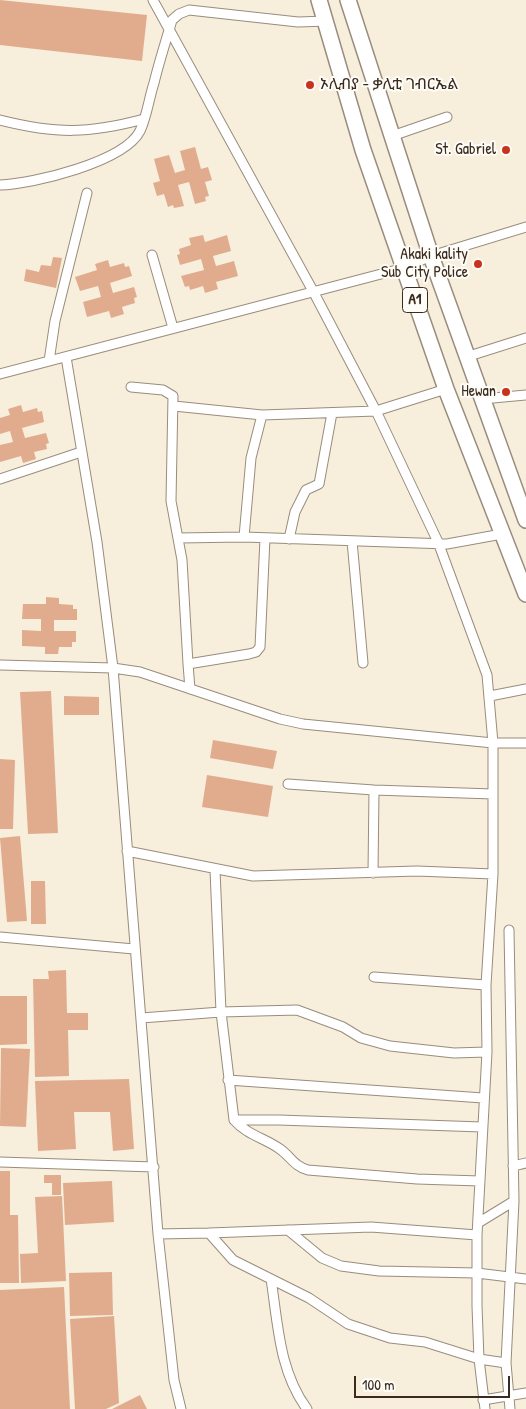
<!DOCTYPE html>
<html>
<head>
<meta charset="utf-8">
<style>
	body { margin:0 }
	#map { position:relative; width:526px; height:1409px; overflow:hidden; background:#f7eedc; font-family:"Patrick Hand",sans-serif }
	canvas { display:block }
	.scale { position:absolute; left:354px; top:1376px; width:156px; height:22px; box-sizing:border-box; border:2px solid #3b2a1e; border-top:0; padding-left:6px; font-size:15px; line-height:18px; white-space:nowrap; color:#3b2a1e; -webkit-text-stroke:4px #fdfcf7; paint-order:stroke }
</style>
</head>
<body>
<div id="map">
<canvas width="526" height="1409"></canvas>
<div class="scale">100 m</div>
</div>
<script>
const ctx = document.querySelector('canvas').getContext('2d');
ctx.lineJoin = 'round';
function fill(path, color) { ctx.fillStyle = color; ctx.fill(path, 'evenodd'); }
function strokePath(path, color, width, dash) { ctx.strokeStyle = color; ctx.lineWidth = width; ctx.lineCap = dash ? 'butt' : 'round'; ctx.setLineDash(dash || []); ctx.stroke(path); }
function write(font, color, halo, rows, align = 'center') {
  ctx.font = font + ' "Patrick Hand","Noto Sans Ethiopic",sans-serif'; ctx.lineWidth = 4; ctx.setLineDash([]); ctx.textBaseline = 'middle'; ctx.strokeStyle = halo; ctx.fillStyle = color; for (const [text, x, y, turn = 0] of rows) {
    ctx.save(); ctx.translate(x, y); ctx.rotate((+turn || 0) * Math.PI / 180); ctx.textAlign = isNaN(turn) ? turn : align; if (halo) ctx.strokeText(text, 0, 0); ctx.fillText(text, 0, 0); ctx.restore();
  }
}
fill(new Path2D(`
	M0 0 147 15 142 61 0 45Z
	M195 147 201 169 208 167 212 180 205 182 209 196 205 197 206 201 195 204 189 182 178 185 184 206 174 208 173 205 168 207 164 194 157 196 153 183 160 181 154 159 169 155 175 173 185 170 180 151Z
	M203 235 205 242 227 235 231 251 213 256 216 266 234 261 238 276 216 282 218 289 205 293 203 286 190 290 189 286 185 287 181 276 204 270 201 259 180 265 177 255 180 254 179 249 191 245 189 238Z
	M53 257 62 258 56 288 24 281 26 269 39 272 41 265 51 266Z
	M108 260 110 267 124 263 125 267 129 266 132 276 110 283 113 293 134 287 137 297 134 298 135 303 122 307 124 314 111 318 109 311 87 317 83 302 101 297 98 286 80 291 75 277 97 270 95 264Z
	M21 405 23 412 37 408 38 412 42 411 44 422 22 428 25 438 46 433 49 443 46 444 47 449 34 452 36 459 23 463 21 456 0 462V445L13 442 10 431 0 434V418L10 415 8 409Z
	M46 597 59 598V604L73 605V609H77V620H54V631H76V642H72V647H59L58 654H45V647L22 646V630L41 631V619H22L23 604H46Z
	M51 691 58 833 28 834 20 692Z
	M64 696 99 697V715H64Z
	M213 740 277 751 273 769 210 758Z
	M0 759 15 760 13 829H0Z
	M207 775 273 786 268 817 202 807Z
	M20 836 27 921 7 922 0 838Z
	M31 881H45L46 924H31Z
	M66 970 67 1013H88V1030H68L69 1076 35 1077 33 979H49L48 971Z
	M0 996H27V1044L0 1045Z
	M1 1048 30 1049 26 1127 0 1126Z
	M129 1079 134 1149 113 1151 110 1112H74L76 1149 38 1151 35 1081Z
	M0 1171H10V1215H18L19 1283H0Z
	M44 1175H61V1195H52V1183H44Z
	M112 1181 114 1222 65 1225 63 1183Z
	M62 1196 66 1281 21 1283 20 1254 38 1253 35 1197Z
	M112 1272 113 1315 70 1316 69 1273Z
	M64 1287 70 1409H0V1290Z
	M114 1316 119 1403 106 1409H75L70 1319Z
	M140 1395 147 1409H112Z`), '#e1ac8e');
const minor = new Path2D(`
	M153 0 313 291 376 411 438 542 487 675 493 743V874L486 985 487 1052 477 1235V1306L479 1359 485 1409
	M0 120C56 134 88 134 144 119
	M392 136 447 117
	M0 185C33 184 124 162 140 131 147 116 149 98 154 83 159 62 166 41 172 20L179 14 189 10 298 22 327 21
	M152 255 173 328
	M66 357 97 542 113 668 158 1234 174 1380 181 1409
	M466 357 526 338
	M49 361 55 321 87 193
	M0 374 404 268 431 256 526 227
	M131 387 163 390 173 396 171 501 182 560 188 664
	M482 399 526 395
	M174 406 262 415 376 411 446 389
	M0 479 81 452
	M244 537 251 458 262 415
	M178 538 244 537 447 544 502 534
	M289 539 295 512 306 490 319 484 332 413
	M352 541 363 663
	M0 665 113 668 140 672 280 719 303 724 493 743H526
	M190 689 188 664 249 654 256 652 260 647 265 538
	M490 696 526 689
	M288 784 374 790 493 794
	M127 851 253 876 417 871 493 874
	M215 870 221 1012 234 1120C247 1135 265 1138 280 1149 291 1157 294 1166 308 1170L417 1179 480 1181
	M373 873 374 790
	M509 930 514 1201 506 1363 510 1409
	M0 937 134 949
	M374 977 486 985
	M141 1018 221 1012 297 1010 343 1027 361 1038 390 1046 454 1053 487 1052
	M228 1080 483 1098
	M234 1120H279L482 1127
	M0 1162 154 1167
	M513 1166 526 1163
	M478 1223 514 1201
	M288 1230 322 1258 341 1266 379 1271 477 1273 526 1279
	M209 1233 371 1227 477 1235
	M158 1234 209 1233 233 1260 309 1298 348 1324 390 1338 425 1342 479 1359 506 1363
	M271 1279C278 1324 279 1371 307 1409
	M483 1400 526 1393`);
const primary = new Path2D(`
	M319 0 363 150 404 268 446 389 526 594
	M348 0 431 256 526 520`);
strokePath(minor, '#998c7d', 11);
strokePath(primary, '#998c7d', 18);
strokePath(minor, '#fff', 9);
strokePath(primary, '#fff', 15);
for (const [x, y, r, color] of [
	[310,85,5,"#c8321e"],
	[506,150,5,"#c8321e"],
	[478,264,5,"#c8321e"],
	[506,392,5,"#c8321e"]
]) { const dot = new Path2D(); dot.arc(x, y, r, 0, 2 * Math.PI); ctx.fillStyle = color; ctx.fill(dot); strokePath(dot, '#fdfcf7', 2); }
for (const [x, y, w] of [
	[415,300,25]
]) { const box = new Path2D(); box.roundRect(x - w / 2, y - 12.5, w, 25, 4); ctx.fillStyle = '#fdfcf7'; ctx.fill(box); strokePath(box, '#3b2a1e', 1); }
write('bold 15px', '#3b2a1e', null, [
	["A1",415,300]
]);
write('16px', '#3b2a1e', '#fdfcf7', [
	["ኦሊብያ - ቃሊቲ ገብርኤል",320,85,"left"],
	["St. Gabriel",496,150],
	["Akaki kality",468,255],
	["Sub City Police",468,273],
	["Hewan",496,392]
], 'right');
</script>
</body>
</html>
